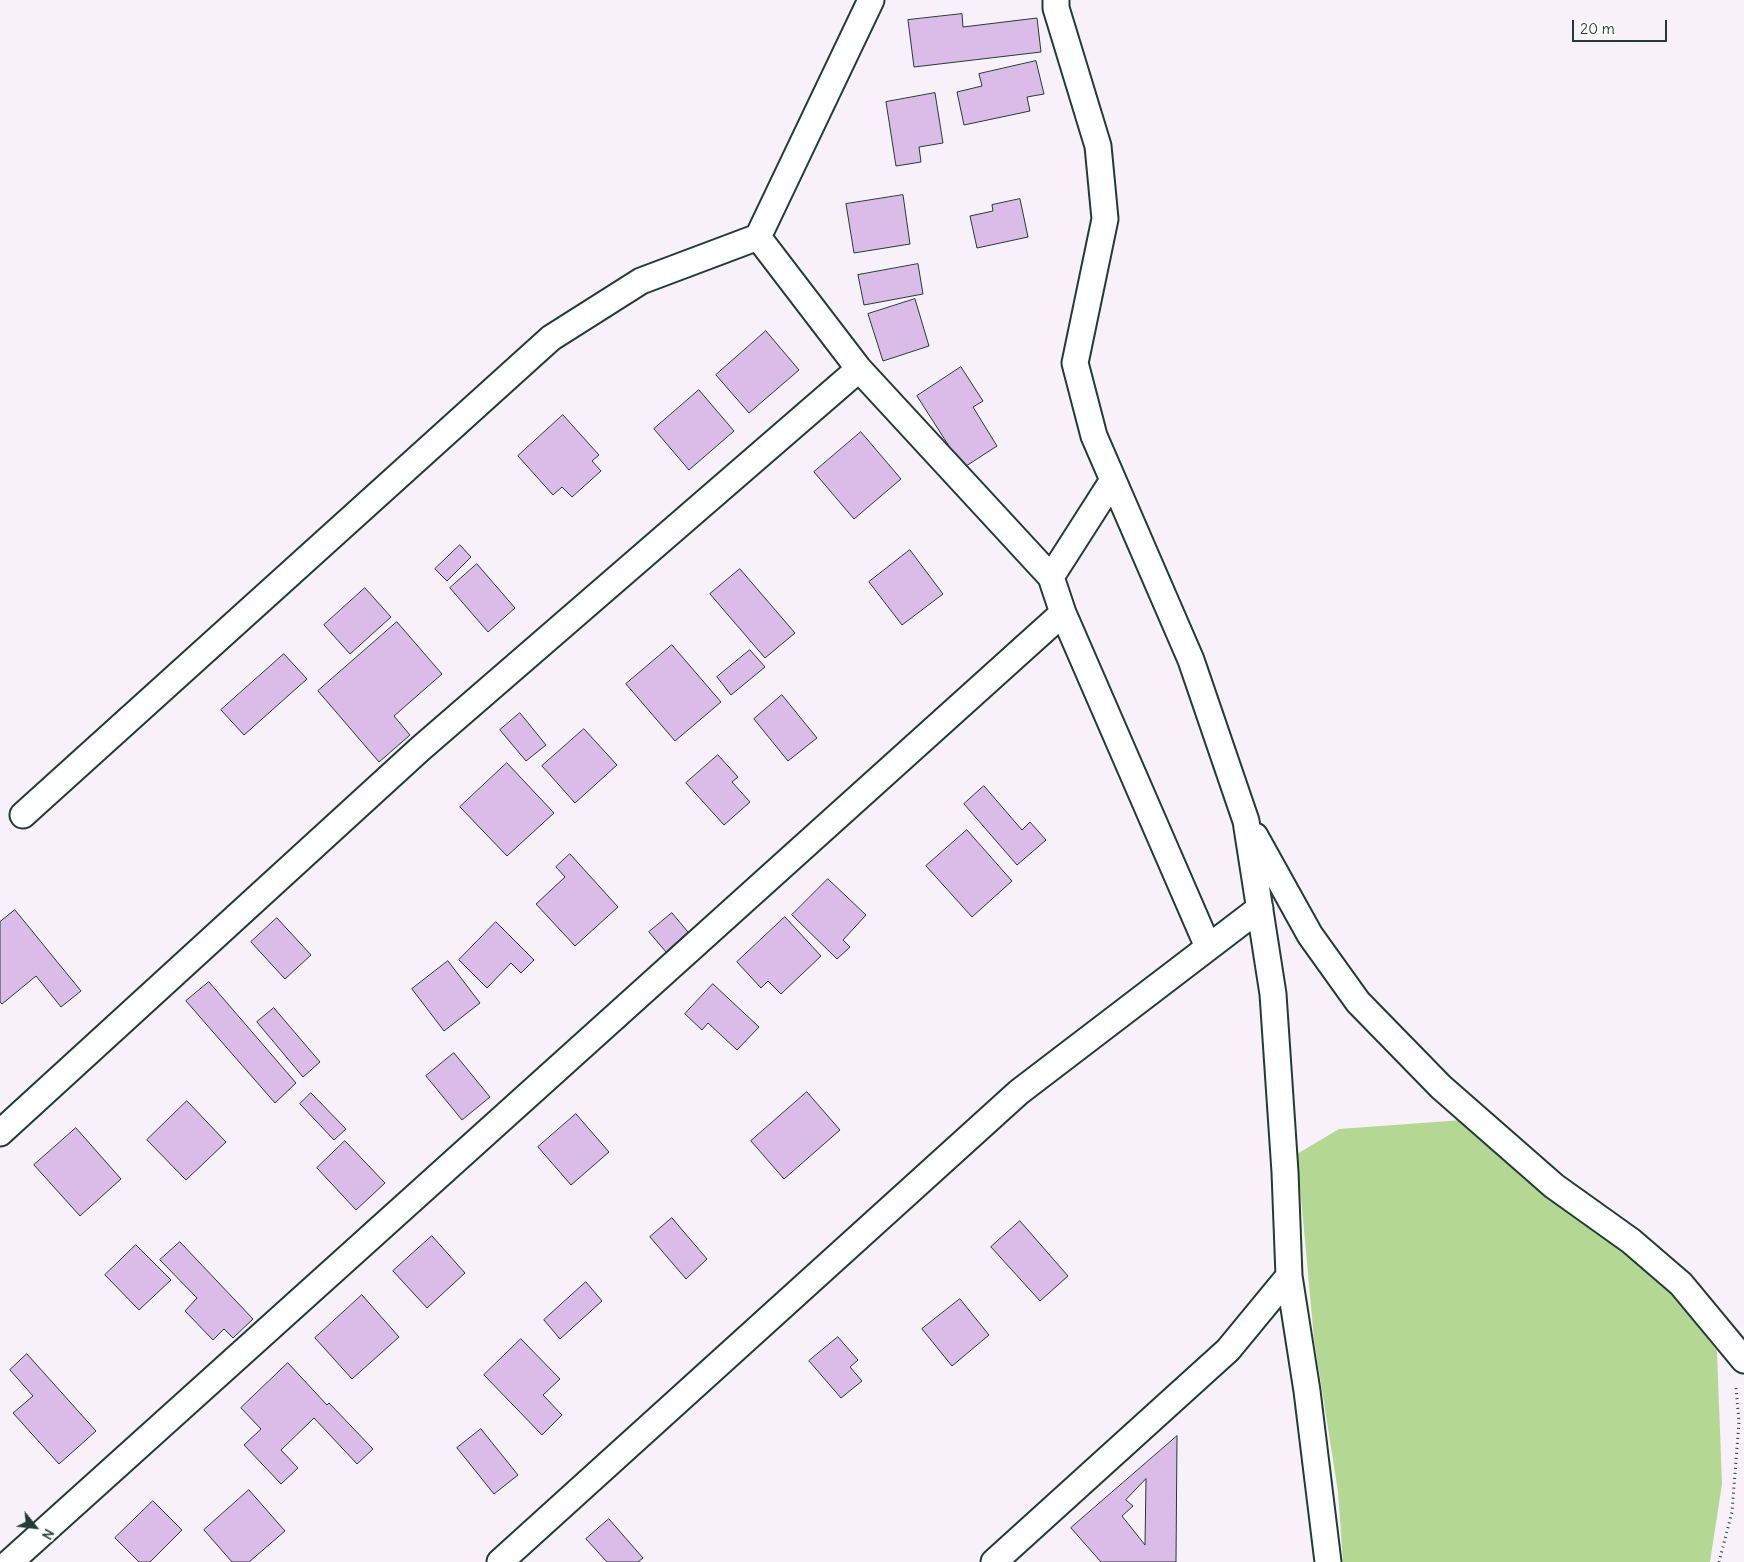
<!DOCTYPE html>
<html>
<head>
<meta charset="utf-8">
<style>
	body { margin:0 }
	#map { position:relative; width:1744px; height:1562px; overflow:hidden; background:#f8f1fa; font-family:Delius,sans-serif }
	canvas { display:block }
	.north { position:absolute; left:10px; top:1502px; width:50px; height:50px; -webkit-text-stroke:4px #fff; paint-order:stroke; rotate:119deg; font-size:14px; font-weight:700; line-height:20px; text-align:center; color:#1f3d34 }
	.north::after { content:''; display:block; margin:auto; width:18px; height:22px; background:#1f3d34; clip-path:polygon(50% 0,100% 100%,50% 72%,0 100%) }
	.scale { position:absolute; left:1572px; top:20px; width:95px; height:22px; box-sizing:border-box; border:2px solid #1f3d34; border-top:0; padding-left:6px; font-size:15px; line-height:18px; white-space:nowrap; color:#1f3d34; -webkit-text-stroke:4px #fff; paint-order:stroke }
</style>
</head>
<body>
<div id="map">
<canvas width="1744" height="1562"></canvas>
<div class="north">N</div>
<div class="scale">20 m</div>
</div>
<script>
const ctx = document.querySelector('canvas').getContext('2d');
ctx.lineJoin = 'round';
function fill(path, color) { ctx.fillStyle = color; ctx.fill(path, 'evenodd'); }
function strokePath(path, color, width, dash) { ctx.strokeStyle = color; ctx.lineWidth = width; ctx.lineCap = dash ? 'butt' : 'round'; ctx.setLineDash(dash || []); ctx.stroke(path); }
fill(new Path2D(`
	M1463 1120 1569 1213 1652 1269 1717 1351 1722 1484 1710 1562H1343L1338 1492 1314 1339 1297 1154 1339 1129Z`), '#b4d893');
const building = new Path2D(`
	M962 14 963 27 1037 18 1041 52 914 67 908 20Z
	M1036 61 1044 94 1027 97 1030 111 964 125 957 92 982 86 979 74Z
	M935 93 943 143 919 147 921 162 896 166 886 102Z
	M903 195 910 244 854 253 846 204Z
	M1020 199 1028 237 977 248 970 216 993 211 992 205Z
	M918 264 923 294 864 305 858 275Z
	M915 299 929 346 883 361 868 314Z
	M766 331 799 370 749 413 716 375Z
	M961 367 983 401 973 407 997 446 963 468 917 396Z
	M699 390 734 431 689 470 654 429Z
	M563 415 599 455 592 461 601 471 572 497 562 487 553 495 518 456Z
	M861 432 901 479 854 519 814 472Z
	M460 545 471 557 447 581 435 569Z
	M910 550 943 594 902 625 869 582Z
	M477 564 515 608 488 632 450 588Z
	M740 569 795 633 765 658 710 594Z
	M365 588 391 617 350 654 324 625Z
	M397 622 442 674 394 716 410 735 379 762 318 691Z
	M672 645 721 702 675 741 626 684Z
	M750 650 765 667 731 695 717 677Z
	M284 654 307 679 244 735 221 710Z
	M782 695 817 738 788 761 754 719Z
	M520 713 546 745 526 761 500 730Z
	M584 729 617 765 575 803 542 766Z
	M718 755 738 777 732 782 750 802 724 825 686 783Z
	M507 763 554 813 507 856 460 807Z
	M984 786 1022 830 1030 822 1046 840 1017 865 964 804Z
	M967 830 1012 881 972 917 926 866Z
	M570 854 618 907 575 946 536 904 565 877 556 867Z
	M828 879 866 915 843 940 850 947 837 959 792 915Z
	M15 910 81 991 61 1007 36 976 2 1004 0 1002V922Z
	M672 913 688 932 666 952 649 932Z
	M785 917 821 956 781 994 768 981 761 988 737 962Z
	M277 918 311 955 285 979 251 942Z
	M496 922 534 960 521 973 511 963 487 988 459 960Z
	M448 961 480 1003 444 1031 412 989Z
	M209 982 296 1083 275 1103 186 1001Z
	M713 984 759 1027 737 1050 708 1023 702 1030 685 1014Z
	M274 1008 320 1062 303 1077 257 1022Z
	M454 1053 490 1097 462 1120 426 1076Z
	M807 1092 840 1130 784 1179 751 1141Z
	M311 1093 346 1129 334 1140 300 1104Z
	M187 1101 226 1142 186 1180 147 1140Z
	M576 1114 609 1152 571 1185 538 1147Z
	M76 1128 121 1179 80 1216 34 1165Z
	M345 1141 385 1183 356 1210 317 1168Z
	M672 1218 707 1259 686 1279 650 1237Z
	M1020 1221 1068 1276 1040 1301 991 1247Z
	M432 1236 465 1273 427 1308 393 1271Z
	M180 1242 253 1319 233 1338 224 1329 213 1340 185 1311 197 1298 160 1260Z
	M136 1245 171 1280 139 1310 105 1275Z
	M586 1282 602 1301 560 1339 544 1320Z
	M362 1295 399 1337 352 1379 315 1338Z
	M960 1299 989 1335 952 1366 922 1329Z
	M838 1337 858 1360 850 1367 862 1381 841 1398 809 1361Z
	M521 1339 560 1379 543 1395 562 1415 542 1435 484 1375Z
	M27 1354 96 1431 59 1464 13 1413 33 1396 10 1370Z
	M288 1363 327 1405 329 1403 373 1449 357 1464 314 1418 281 1450 298 1468 281 1484 244 1445 261 1429 241 1408Z
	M481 1429 518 1475 494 1494 457 1448Z
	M1177 1436 1176 1562H1101L1071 1528ZM1146 1479 1145 1545 1122 1516 1133 1506 1126 1500Z
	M249 1490 285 1531 249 1562H232L204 1530Z
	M153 1501 182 1530 150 1562H139L115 1538Z
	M609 1519 643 1558 638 1562H607L586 1539Z`);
fill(building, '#dbbbe8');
strokePath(building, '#1f3d34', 1);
const street = new Path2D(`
	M871 0 758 237 859 369 1051 577
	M1056 0V8L1098 146 1105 219 1075 363 1094 436 1191 660 1246 821 1273 994 1285 1172 1289 1276 1307 1391 1328 1562
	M1063 613 1051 577 1113 480
	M23 815 551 338 641 281 758 237
	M1255 836 1310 935 1358 1002 1441 1087 1554 1186 1631 1241 1681 1284 1744 1360
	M0 1133 420 749 859 369
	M10 1562 1063 613 1208 947
	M500 1562 1019 1092 1260 908
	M994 1562 1228 1350 1289 1276`);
strokePath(street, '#1f3d34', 29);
strokePath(new Path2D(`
	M1719 1562 1732 1512 1739 1422 1736 1387`), '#1f3d34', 3, [1, 4]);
strokePath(street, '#fff', 25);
</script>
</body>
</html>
